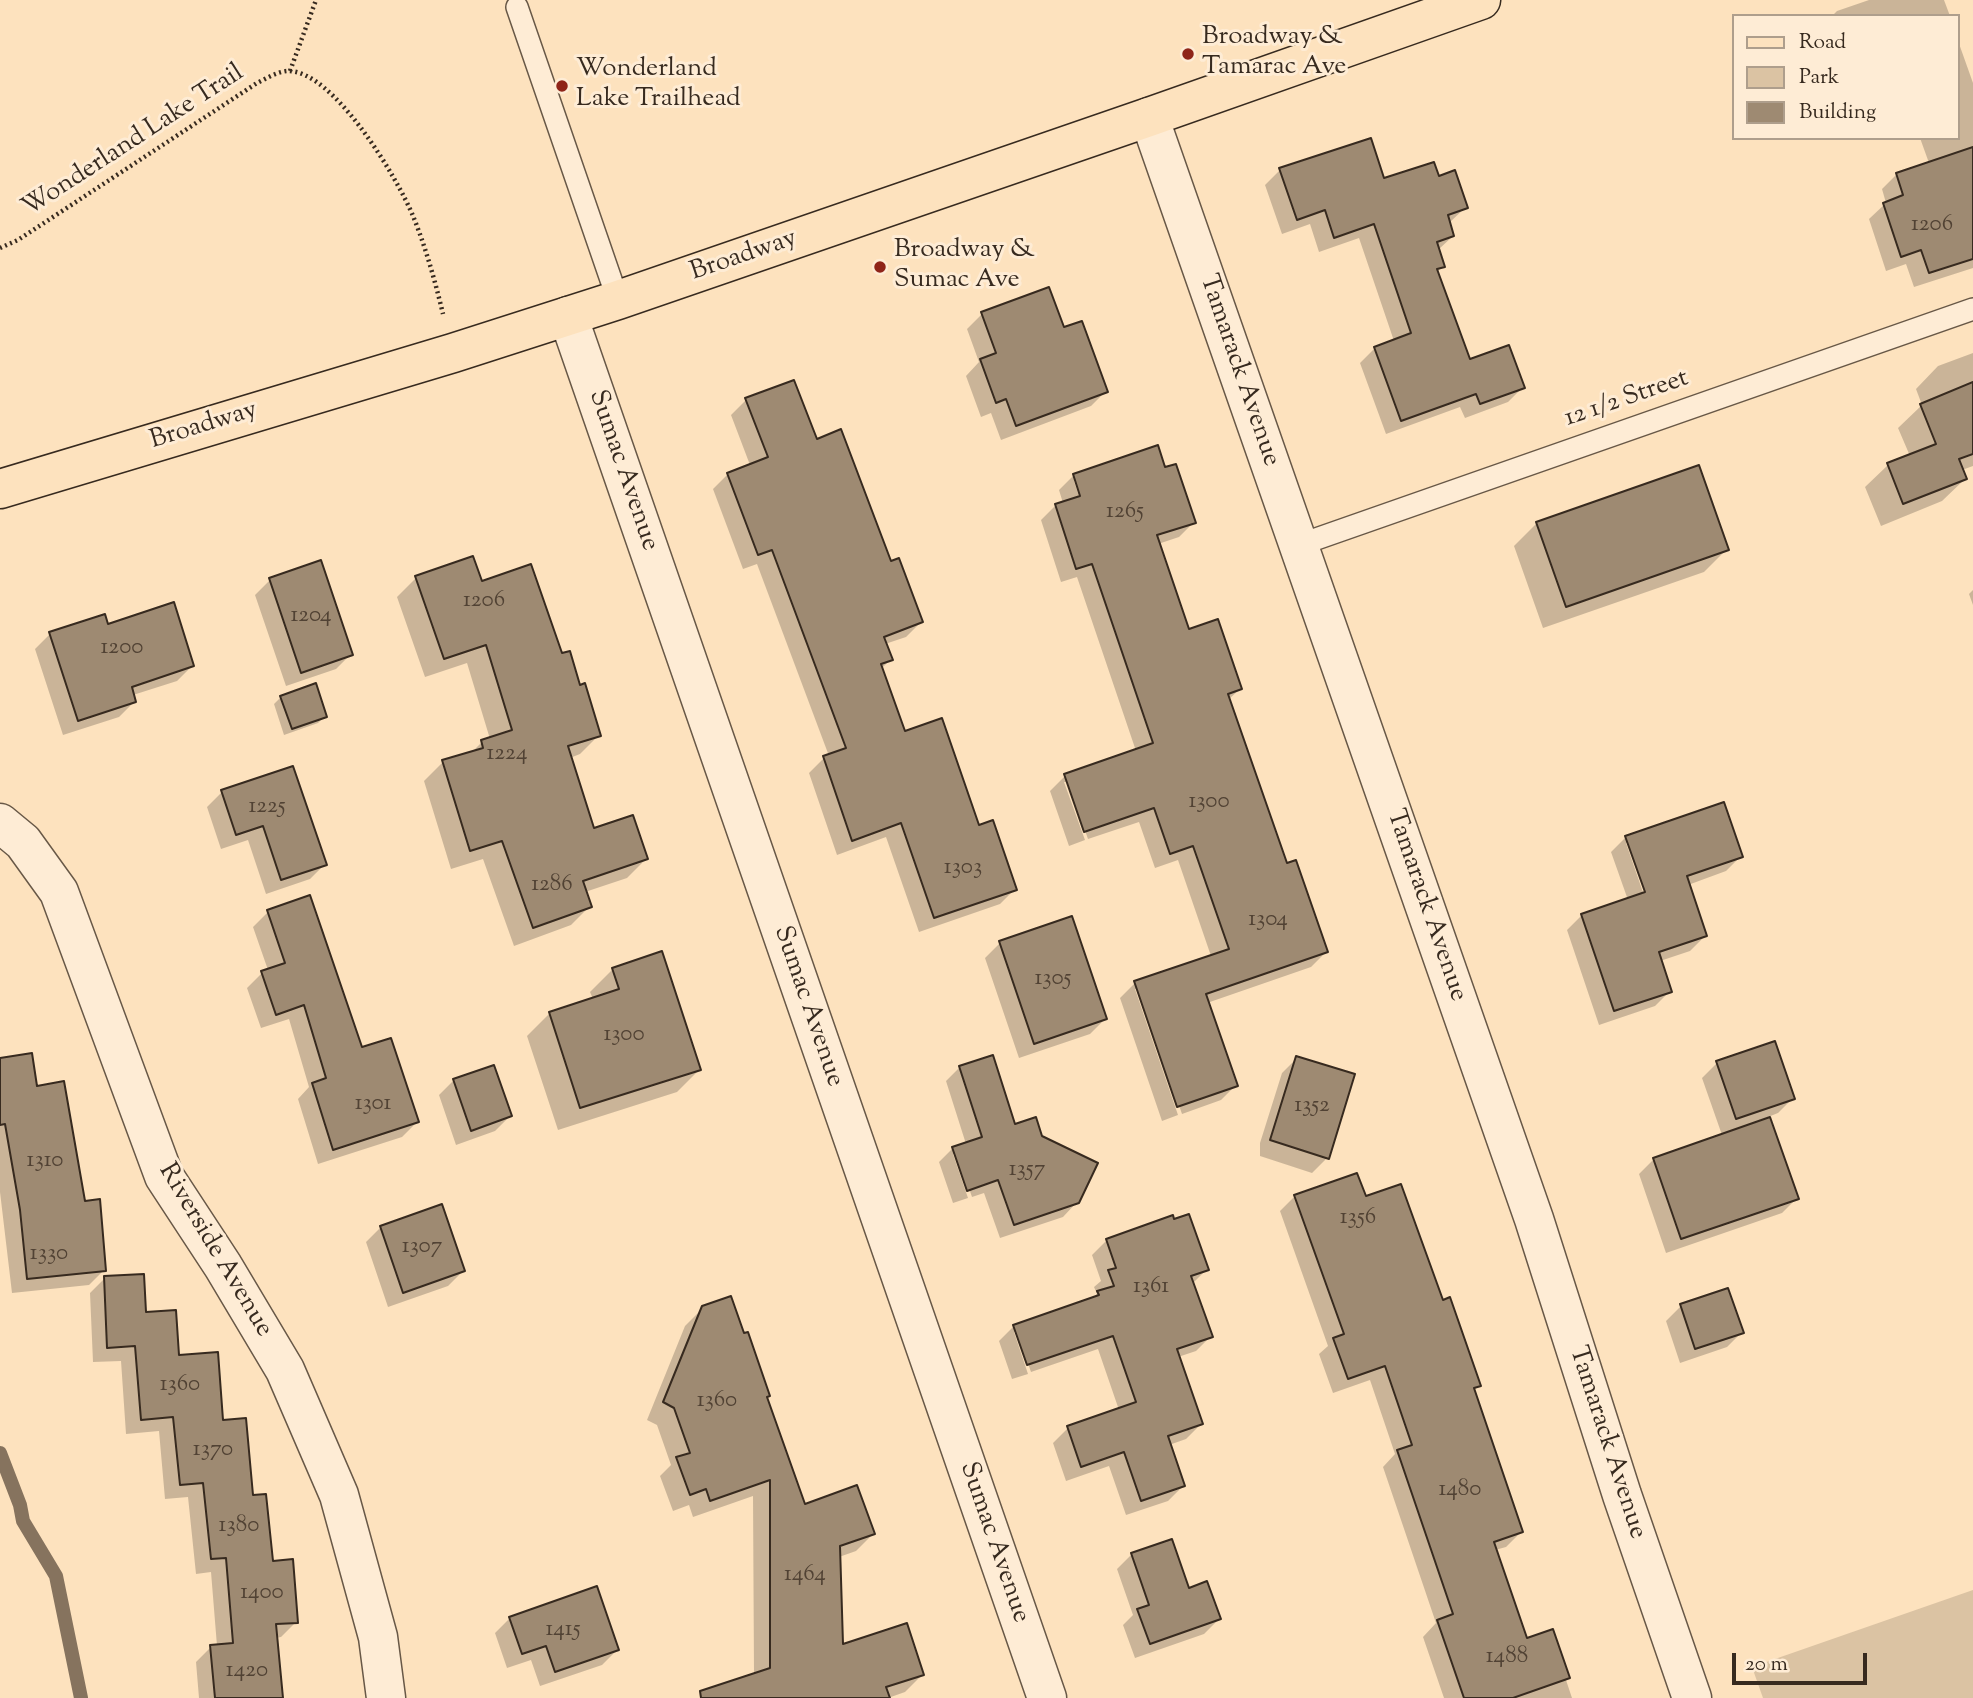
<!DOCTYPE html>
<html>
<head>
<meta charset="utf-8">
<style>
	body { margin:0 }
	#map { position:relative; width:1973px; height:1698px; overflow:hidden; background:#fde2be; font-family:"Sorts Mill Goudy",serif }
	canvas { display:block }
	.legend { position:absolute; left:1732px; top:14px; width:228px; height:126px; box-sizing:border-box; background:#feecd5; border:2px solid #ae9e8c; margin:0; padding:9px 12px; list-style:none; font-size:21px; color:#372a1f }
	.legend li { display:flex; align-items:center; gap:14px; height:35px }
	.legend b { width:35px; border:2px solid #ae9e8c }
	.scale { position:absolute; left:1732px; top:1653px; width:135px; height:32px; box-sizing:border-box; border:4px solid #372a1f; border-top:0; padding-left:9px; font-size:21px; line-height:24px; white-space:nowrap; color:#372a1f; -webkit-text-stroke:5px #feecd5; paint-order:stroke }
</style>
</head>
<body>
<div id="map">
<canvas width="1973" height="1698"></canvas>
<ul class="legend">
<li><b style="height:9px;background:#fde2be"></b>Road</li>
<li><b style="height:19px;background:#dbc3a3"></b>Park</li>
<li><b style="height:19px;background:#9e8a72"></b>Building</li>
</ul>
<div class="scale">20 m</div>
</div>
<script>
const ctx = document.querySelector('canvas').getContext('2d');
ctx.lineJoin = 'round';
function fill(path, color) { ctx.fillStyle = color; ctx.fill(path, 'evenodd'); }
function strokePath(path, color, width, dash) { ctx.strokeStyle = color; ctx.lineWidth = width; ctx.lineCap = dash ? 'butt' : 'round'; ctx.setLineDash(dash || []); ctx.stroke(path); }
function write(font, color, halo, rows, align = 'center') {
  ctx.font = font + ' "Sorts Mill Goudy",serif'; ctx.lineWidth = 6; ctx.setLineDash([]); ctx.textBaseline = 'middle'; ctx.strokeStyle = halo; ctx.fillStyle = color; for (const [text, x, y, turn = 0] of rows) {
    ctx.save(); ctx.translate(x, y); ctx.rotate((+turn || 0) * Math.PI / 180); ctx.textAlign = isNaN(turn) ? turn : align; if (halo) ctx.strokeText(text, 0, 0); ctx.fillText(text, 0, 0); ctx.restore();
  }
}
fill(new Path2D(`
	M1973 1590V1698H1763L1752 1667Z`), '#dbc3a3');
fill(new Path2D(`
	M1869 0H1944L1950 16H1832L1837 11Z
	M1957 38 1973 83V268L1914 287 1906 264 1886 271 1869 219 1886 203 1882 189 1897 174 1929 163 1920 138H1957Z
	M1280 170 1383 180 1437 178 1466 207 1449 223 1453 236 1438 250 1443 266 1437 272 1469 361 1523 387 1508 402 1465 418 1460 407 1386 434 1360 363 1375 348 1394 341 1359 238 1319 252 1310 224 1282 234 1265 185Z
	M982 314 1063 329 1106 391 1091 406 1001 440 991 413 981 417 966 376 979 362 967 329Z
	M1973 353V466L1962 470 1965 479 1942 501 1881 526 1865 487 1888 465 1910 456 1898 428 1922 405 1916 389 1938 366Z
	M746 400 816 441 890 564 921 622 906 637 885 644 891 659 881 669 904 733 977 827 1015 889 1000 904 919 932 886 837 837 855 809 773 824 758 829 756 757 564 743 569 713 489 728 474 750 465 731 415Z
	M1164 469 1194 522 1179 537 1158 544 1188 631 1240 689 1228 700 1286 865 1326 952 1311 967 1207 1003 1236 1085 1221 1100 1182 1114 1139 989H1135L1178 1115 1162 1121 1120 998 1135 983 1211 956 1178 860 1155 868 1139 822 1088 839 1068 782H1064L1085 840 1069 846 1050 791 1065 776 1136 751 1077 577 1061 582 1041 520 1056 505 1063 503 1059 490 1074 475ZM1074 481H1077L1082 505Z
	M1537 523 1727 549 1704 572 1543 628 1514 546Z
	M416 578 481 584 561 656 578 687 599 735 580 754 570 758 593 831 646 859 627 878 585 892 590 906 571 925 514 946 483 859 451 869 424 781 443 762 470 754 482 742 490 739 467 663 425 677 397 597Z
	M270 580 351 654 336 669 286 686 255 595Z
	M1973 590V605L1969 594Z
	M107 626 192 666 177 681 133 695 134 702 119 717 63 735 35 649 50 634Z
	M281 697 325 716 318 723 284 735 274 704Z
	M222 792 325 864 310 879 266 894 248 840 221 849 207 807Z
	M1626 837 1741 856 1726 871 1688 885 1705 936 1690 951 1660 961 1670 991 1655 1006 1599 1025 1567 930 1582 915 1628 900 1611 852ZM1626 843H1630L1649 900 1646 901Z
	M268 912 361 1049 417 1122 402 1137 318 1164 298 1099 309 1087 289 1019 261 1028 247 988 262 973 268 970 253 927Z
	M1000 943 1105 1019 1090 1034 1019 1058 985 958Z
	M613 969 699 1070 677 1092 558 1130 527 1036 550 1013 593 999 590 992Z
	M1297 1058 1327 1158 1312 1173 1260 1156V1143L1282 1073Z
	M0 1059 35 1088 84 1203 104 1270 89 1285 12 1293 0 1192Z
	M1717 1063 1793 1098 1778 1113 1768 1117 1797 1198 1782 1213 1666 1253 1639 1174 1654 1159 1722 1135 1702 1078Z
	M960 1067 1014 1127 1041 1137 1077 1202 1063 1217 1000 1238 984 1193 972 1197 957 1154H953L968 1198 953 1203 939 1162 953 1148 966 1144 946 1081Z
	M454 1080 510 1116 495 1131 456 1145 439 1095Z
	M1295 1196 1365 1198 1441 1302 1479 1385 1473 1391 1521 1532 1506 1547 1495 1550 1526 1640 1568 1678 1566 1680 1572 1698H1444L1423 1637 1436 1623 1383 1467 1395 1454 1370 1380 1333 1393 1319 1354 1328 1346 1280 1211Z
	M381 1227 463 1271 448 1286 388 1307 366 1242Z
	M1107 1240 1207 1269 1192 1284 1211 1336 1196 1351 1178 1357 1201 1424 1186 1439 1169 1445 1183 1486 1168 1501 1126 1515 1109 1466 1066 1481 1053 1443 1068 1428 1119 1410 1098 1349 1031 1372 1017 1332H1014L1028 1374 1012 1379 999 1341 1014 1326 1092 1299 1097 1294 1094 1287 1101 1281 1092 1255Z
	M105 1278 144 1313 178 1357 222 1422 251 1497 272 1563 296 1622 281 1637 276 1638 281 1698H199L196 1662 211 1647 217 1646 211 1572 196 1574 188 1497 165 1499 159 1431 126 1434 121 1361 93 1362 90 1293Z
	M1727 1290 1742 1332 1727 1347 1680 1363 1666 1321 1681 1306Z
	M703 1308 766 1398 804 1506 873 1534 856 1551 839 1557 842 1646 922 1675 905 1692 888 1698H716L754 1675 753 1496 693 1517 689 1505 673 1511 660 1476 671 1465 657 1425 647 1420 685 1326Z
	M1132 1554 1188 1590 1219 1619 1204 1634 1135 1658 1123 1625 1133 1615 1117 1569Z
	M510 1618 617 1650 602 1665 540 1686 531 1660 507 1668 495 1633Z`), '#0003');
strokePath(new Path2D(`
	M0 1453 20 1505 23 1521 56 1576 81 1698`), '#86735e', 14);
const building = new Path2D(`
	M1371 138 1384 178 1434 162 1439 176 1455 170 1468 208 1448 215 1454 236 1437 242 1445 267 1437 269 1470 359 1509 345 1525 388 1480 404 1476 394 1401 421 1374 347 1411 333 1374 224 1334 238 1325 210 1297 220 1279 168Z
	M1973 147V259L1929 273 1921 250 1901 257 1883 203 1903 195 1896 173Z
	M1049 287 1064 327 1082 321 1108 392 1016 426 1006 399 996 403 980 359 996 353 981 312Z
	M794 380 817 439 841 429 891 561 899 558 923 622 884 637 893 660 881 664 905 731 942 718 979 825 993 820 1017 890 934 918 901 823 852 841 823 756 846 748 772 550 758 555 727 473 768 457 745 398Z
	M1973 382V454L1959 459 1967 479 1903 504 1887 463 1936 444 1920 404Z
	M1158 445 1165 467 1176 464 1196 523 1157 535 1189 629 1218 619 1242 689 1228 694 1287 863 1296 860 1328 952 1206 994 1238 1086 1177 1107 1134 981 1229 949 1193 846 1170 854 1154 808 1084 832 1064 774 1153 743 1092 564 1076 569 1055 504 1080 496 1073 474Z
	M1699 465 1729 550 1566 607 1536 522Z
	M473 556 482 581 531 564 562 653 570 651 580 685 585 683 601 736 568 746 594 828 633 815 648 859 583 881 592 907 533 928 502 841 470 851 442 760 483 748 481 740 512 730 486 645 444 659 415 576Z
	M321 560 353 655 301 673 269 578Z
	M174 602 194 666 132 687 136 702 78 721 49 632 105 614 108 624Z
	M316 683 327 717 292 729 280 696Z
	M293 766 327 865 281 880 263 826 236 835 221 790Z
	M1724 802 1743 857 1687 876 1707 936 1659 952 1672 992 1614 1011 1581 914 1645 892 1625 836Z
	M310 895 362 1047 391 1038 419 1122 333 1150 312 1083 326 1078 304 1005 276 1015 261 971 285 963 267 910Z
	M1072 916 1107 1019 1034 1044 999 941Z
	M662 951 701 1070 580 1108 549 1012 619 989 612 968Z
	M1775 1041 1795 1099 1736 1119 1716 1061Z
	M32 1053 37 1086 64 1081 85 1201 100 1199 106 1271 27 1279 20 1210 5 1124 0 1125V1058Z
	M993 1055 1015 1124 1036 1117 1042 1136 1098 1163 1079 1203 1014 1225 998 1180 967 1191 952 1147 982 1137 959 1066Z
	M1296 1056 1355 1074 1329 1159 1270 1140Z
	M494 1065 512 1116 471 1131 453 1079Z
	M1770 1117 1799 1199 1681 1239 1653 1158Z
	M1357 1173 1366 1196 1401 1184 1443 1300 1450 1297 1481 1386 1474 1388 1523 1532 1494 1542 1527 1638 1553 1629 1570 1678 1513 1698H1464L1437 1620 1453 1614 1397 1450 1412 1445 1385 1366 1348 1379 1333 1338 1344 1334 1294 1195Z
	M442 1204 465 1271 403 1293 380 1226Z
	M1189 1214 1209 1270 1191 1276 1213 1337 1177 1349 1203 1424 1168 1436 1185 1486 1141 1501 1124 1452 1081 1467 1067 1426 1136 1402 1113 1336 1027 1365 1013 1325 1099 1295 1097 1291 1114 1286 1108 1270 1116 1268 1106 1239 1173 1215 1174 1219Z
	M144 1274 146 1312 176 1310 179 1355 218 1352 223 1420 246 1418 253 1495 266 1494 273 1561 293 1559 298 1623 276 1624 283 1698H215L210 1645 233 1643 226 1558 211 1559 203 1483 180 1485 173 1417 141 1420 135 1346 107 1348 104 1276Z
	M1728 1288 1744 1333 1695 1349 1680 1304Z
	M731 1296 744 1333 748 1332 770 1396 767 1397 805 1504 857 1485 875 1534 840 1546 843 1644 907 1623 924 1675 886 1687 890 1698H701L700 1691 770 1668V1480L710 1501 706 1489 690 1495 676 1457 690 1453 674 1408 663 1402 702 1306Z
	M1172 1539 1189 1588 1207 1581 1221 1619 1150 1644 1137 1609 1149 1605 1131 1553Z
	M597 1586 619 1650 555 1672 546 1646 522 1654 509 1617Z`);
fill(building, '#9e8a72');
strokePath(building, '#372a1f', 2);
const service = new Path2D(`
	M517 7 618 300
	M1299 545 1973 309`);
const minor = new Path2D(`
	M1149 117 1534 1219 1622 1495 1692 1698
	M568 316 1047 1698
	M0 823 23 842 59 892 164 1176 223 1266 285 1370 339 1495 378 1637 386 1698`);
const primary = new Path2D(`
	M0 489 453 353 618 300 1149 117 1481 0`);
strokePath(service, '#685847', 24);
strokePath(minor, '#685847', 41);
strokePath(primary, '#372a1f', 41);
strokePath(new Path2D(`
	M290 71 316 0
	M0 248 18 240 257 83C267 78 277 72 287 71 333 69 398 179 413 216 426 248 435 281 443 314`), '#372a1f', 4.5, [2, 3.5]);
strokePath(service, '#feecd5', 21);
strokePath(minor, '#feecd5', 38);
strokePath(primary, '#fde2be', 38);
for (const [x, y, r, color] of [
	[1188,54,7,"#8f2418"],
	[562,86,7,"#8f2418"],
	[880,267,7,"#8f2418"]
]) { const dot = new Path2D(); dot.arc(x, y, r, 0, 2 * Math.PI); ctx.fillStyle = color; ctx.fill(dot); strokePath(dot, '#feecd5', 2.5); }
write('23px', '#514234', null, [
	["1206",1932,226],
	["1265",1125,513],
	["1206",484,602],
	["1204",311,617],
	["1200",122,649],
	["1224",507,755],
	["1300",1209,803],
	["1225",267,808],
	["1303",963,869],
	["1286",552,886],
	["1304",1268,921],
	["1305",1053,980],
	["1300",624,1036],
	["1301",373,1105],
	["1352",1312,1107],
	["1310",45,1162],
	["1357",1027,1171],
	["1356",1358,1219],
	["1307",422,1248],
	["1330",49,1255],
	["1361",1151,1288],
	["1360",180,1386],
	["1360",717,1402],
	["1370",213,1451],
	["1480",1460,1491],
	["1380",239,1527],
	["1464",805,1576],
	["1400",262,1594],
	["1415",563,1631],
	["1488",1507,1658],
	["1420",247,1672]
]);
write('26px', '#372a1f', '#feecd5', [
	["Broadway &",1202,39],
	["Tamarac Ave",1202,69],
	["Wonderland",576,71],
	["Lake Trailhead",576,101],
	["Broadway &",894,252],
	["Sumac Ave",894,282]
], 'left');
write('26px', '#372a1f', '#feecd5', [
	["Wonderland Lake Trail",134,142,-33],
	["Broadway",744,257,-19],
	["Tamarack Avenue",1238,371,71],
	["12 1/2 Street",1627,400,-19],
	["Broadway",204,427,-17],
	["Sumac Avenue",622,471,71],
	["Tamarack Avenue",1425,906,71],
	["Sumac Avenue",807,1007,71],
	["Riverside Avenue",214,1251,59],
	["Tamarack Avenue",1606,1443,72],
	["Sumac Avenue",993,1543,71]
]);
</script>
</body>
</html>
